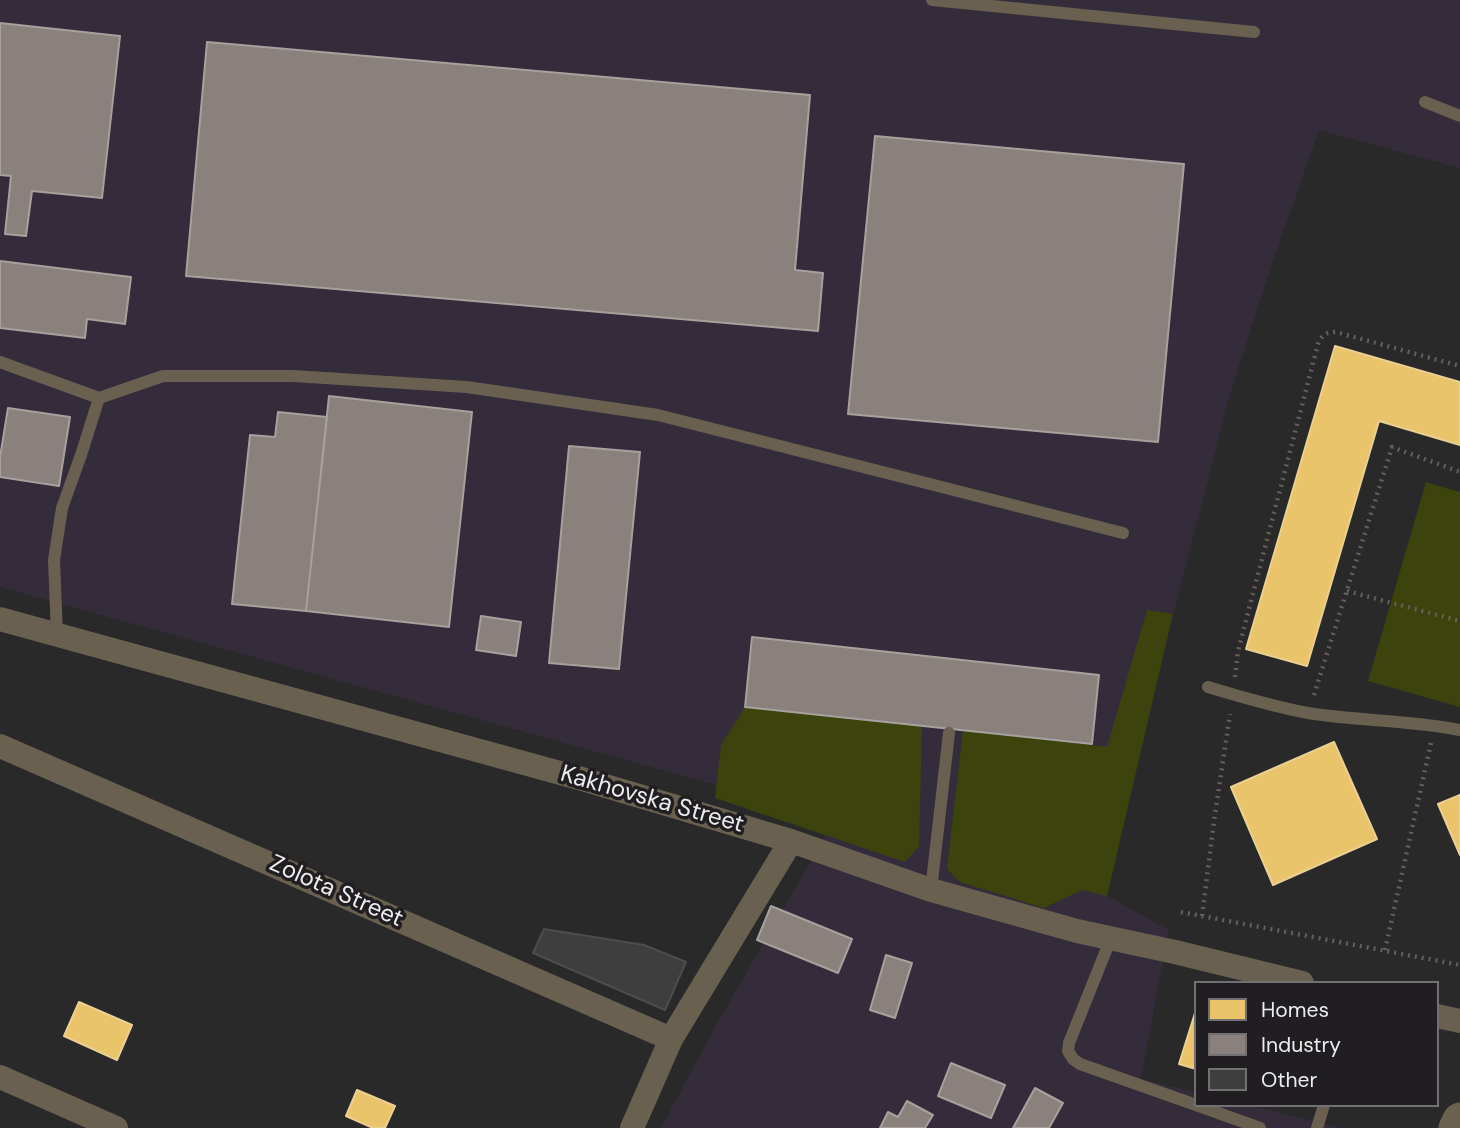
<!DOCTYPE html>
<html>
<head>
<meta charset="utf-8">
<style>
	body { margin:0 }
	#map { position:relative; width:1460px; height:1128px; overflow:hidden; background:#2a292a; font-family:"DM Sans",sans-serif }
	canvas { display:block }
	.legend { position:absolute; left:1194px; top:981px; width:245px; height:126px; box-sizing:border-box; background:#211e21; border:2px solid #727073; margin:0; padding:9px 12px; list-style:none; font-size:21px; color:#ecebed }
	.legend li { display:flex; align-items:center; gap:14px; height:35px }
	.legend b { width:35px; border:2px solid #727073 }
</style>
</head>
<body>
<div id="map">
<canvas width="1460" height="1128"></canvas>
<ul class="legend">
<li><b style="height:19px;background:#e9c46a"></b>Homes</li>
<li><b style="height:19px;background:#8a817c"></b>Industry</li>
<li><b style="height:19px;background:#3f3e3f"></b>Other</li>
</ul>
</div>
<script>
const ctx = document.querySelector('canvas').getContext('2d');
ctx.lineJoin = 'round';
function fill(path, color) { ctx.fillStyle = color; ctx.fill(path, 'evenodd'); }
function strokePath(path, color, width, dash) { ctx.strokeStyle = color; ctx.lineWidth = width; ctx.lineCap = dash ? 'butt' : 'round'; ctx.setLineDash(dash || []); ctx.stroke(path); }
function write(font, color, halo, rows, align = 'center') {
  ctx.font = font + ' "DM Sans",sans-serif'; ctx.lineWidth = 7; ctx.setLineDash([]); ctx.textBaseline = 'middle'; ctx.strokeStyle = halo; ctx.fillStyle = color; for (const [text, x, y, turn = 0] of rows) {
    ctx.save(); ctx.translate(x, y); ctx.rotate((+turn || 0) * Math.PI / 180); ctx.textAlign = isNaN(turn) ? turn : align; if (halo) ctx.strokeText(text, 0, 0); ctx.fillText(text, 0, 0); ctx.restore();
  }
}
fill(new Path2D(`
	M0 0H1460V168L1319 130 1271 267 1232 387 1160 666 1107 896 1169 930 1141 1079 1196 1092V1105H1249L1341 1128H661L715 1027 836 818 0 587Z`), '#342c3a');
fill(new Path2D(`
	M1426 482 1460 492V707L1368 681Z
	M1147 610 1173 614 1107 896 1082 890 1044 908 960 882 947 869 963 730 1107 747Z
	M745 707 922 726 919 846 905 862 715 798 721 745Z`), '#3c430d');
const homes = new Path2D(`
	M1335 346 1460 382V445L1379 421 1307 666 1246 649Z
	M1334 742 1377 839 1273 885 1231 787Z
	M1460 795V855L1438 804Z
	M79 1002 132 1025 117 1060 64 1036Z
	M1196 1010V1069L1179 1064Z
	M357 1090 395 1106 385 1128H373L346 1116Z`);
fill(homes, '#e9c46a');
strokePath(homes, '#ead091', 2);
const industry = new Path2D(`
	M0 23 120 36 102 198 32 191 26 236 5 234 11 176 0 175Z
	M207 42 810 95 795 270 823 273 818 331 186 276Z
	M875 136 1184 164 1158 442 848 414Z
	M0 261 131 277 125 324 87 319 85 338 0 328Z
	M329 396 472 412 449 627 306 611Z
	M8 408 70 417 59 486 0 477V457Z
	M278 412 327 417 306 611 232 604 250 435 275 437Z
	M569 446 640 452 619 669 549 663Z
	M481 616 521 622 516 656 476 650Z
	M752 637 1099 675 1092 744 745 707Z
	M771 906 852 939 838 973 757 940Z
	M886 955 912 963 895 1018 870 1010Z
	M951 1063 1005 1085 991 1118 938 1096Z
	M1035 1088 1063 1103 1049 1128H1013Z
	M907 1101 933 1115 925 1128H880L888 1112 898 1117Z`);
fill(industry, '#8a817c');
strokePath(industry, '#a7a19e', 2);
const building = new Path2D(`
	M544 929 644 945 686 962 665 1010 533 953Z`);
fill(building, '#3f3e3f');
strokePath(building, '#4e4c4e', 2);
strokePath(new Path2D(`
	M1347 591 1460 621
	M1235 677 1238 651 1318 344C1322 335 1326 332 1336 332L1460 366
	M1314 695 1392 447 1460 472
	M1181 912 1460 965
	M1202 916 1214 821 1230 714
	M1385 950 1431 743`), '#645f58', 4.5, [2, 5]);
strokePath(new Path2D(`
	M932 0 1254 32
	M1425 102 1460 116
	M0 362 99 398 163 376H293L467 387 658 415 1123 533
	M57 635 54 560 62 508 81 455 99 398
	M1208 687C1241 697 1275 707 1308 713 1358 721 1410 720 1460 730
	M931 890 949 733
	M1111 938 1069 1043 1068 1051 1073 1059 1080 1064 1196 1105
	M1196 1105 1260 1128
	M1317 1128 1324 1105`), '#696050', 12);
strokePath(new Path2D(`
	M0 619 582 779 791 841 931 890 1077 931 1175 952 1302 983
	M0 746 671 1039
	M1437 1016 1460 1021
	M0 1077 116 1128
	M632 1128 671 1039 791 841`), '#696050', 24);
strokePath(new Path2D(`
	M1456 1128 1460 1120`), '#6b6250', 35);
write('24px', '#ecebed', '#211e21', [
	["Kakhovska Street",652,800,16],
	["Zolota Street",336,892,24]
]);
</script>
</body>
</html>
